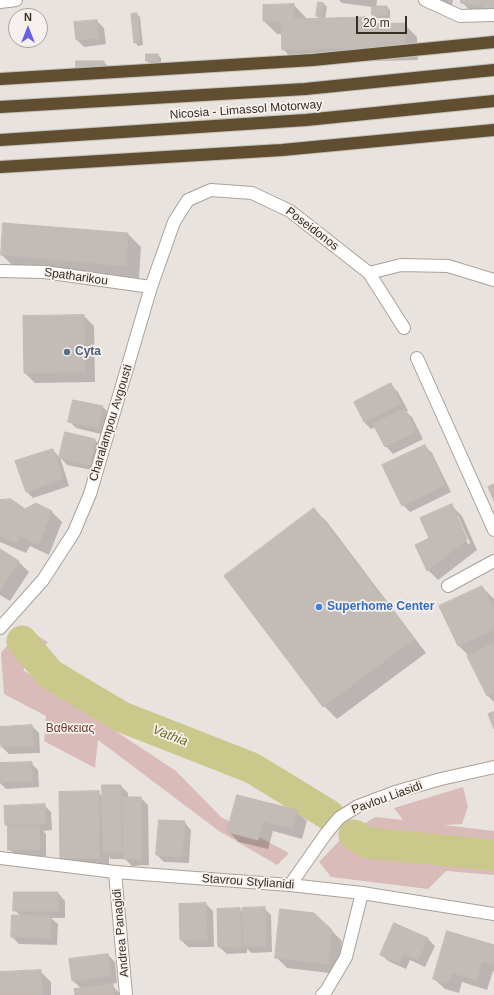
<!DOCTYPE html>
<html>
<head>
<meta charset="utf-8">
<style>
	body { margin:0 }
	#map { position:relative; width:494px; height:995px; overflow:hidden; background:#e9e3df; font-family:Helvetica,sans-serif }
	canvas { display:block }
	.north { position:absolute; left:8px; top:8px; width:40px; height:40px; box-sizing:border-box; background:#f6f1ef; border:1px solid #aaa39d; border-radius:50%; rotate:0deg; font-size:11px; font-weight:700; line-height:16px; text-align:center; color:#372e21 }
	.north::after { content:''; display:block; margin:auto; width:14px; height:18px; background:#6a60e6; clip-path:polygon(50% 0,100% 100%,50% 72%,0 100%) }
	.scale { position:absolute; left:356px; top:16px; width:51px; height:18px; box-sizing:border-box; border:2px solid #372e21; border-top:0; padding-left:5px; font-size:12px; line-height:14px; white-space:nowrap; color:#372e21; -webkit-text-stroke:3px #f6f1ef; paint-order:stroke }
</style>
</head>
<body>
<div id="map">
<canvas width="494" height="995"></canvas>
<div class="north">N</div>
<div class="scale">20 m</div>
</div>
<script>
const ctx = document.querySelector('canvas').getContext('2d');
ctx.lineJoin = 'round';
function fill(path, color) { ctx.fillStyle = color; ctx.fill(path, 'evenodd'); }
function strokePath(path, color, width, dash) { ctx.strokeStyle = color; ctx.lineWidth = width; ctx.lineCap = dash ? 'butt' : 'round'; ctx.setLineDash(dash || []); ctx.stroke(path); }
function write(font, color, halo, rows, align = 'center') {
  ctx.font = font + ' Helvetica,sans-serif'; ctx.lineWidth = 3.5; ctx.setLineDash([]); ctx.textBaseline = 'middle'; ctx.strokeStyle = halo; ctx.fillStyle = color; for (const [text, x, y, turn = 0] of rows) {
    ctx.save(); ctx.translate(x, y); ctx.rotate((+turn || 0) * Math.PI / 180); ctx.textAlign = isNaN(turn) ? turn : align; if (halo) ctx.strokeText(text, 0, 0); ctx.fillText(text, 0, 0); ctx.restore();
  }
}
fill(new Path2D(`
	M22 627 48 642 23 670 176 771 221 817 289 853 277 865 219 831 98 740 95 768 44 741 46 716 4 694 1 653Z
	M463 787 468 807 462 824 444 825 494 831V875L446 871 428 889 331 877 319 862 342 838 375 817 403 820 394 808Z`), '#d9bcb9');
fill(new Path2D(`
	M339 0H377L376 7H387L390 10V18H377L373 15V7L342 3Z
	M441 0H453L451 10 440 5Z
	M462 0H494V12L472 13 462 2Z
	M324 4 327 7 325 19 366 18 372 24H404L417 37 418 60 296 63 283 49 282 34H277L264 21 294 5 307 19H320L317 16Z
	M137 14 140 17 143 45 138 46 135 42Z
	M97 21 104 28 106 44 84 47 77 40Z
	M158 55 161 58V64H150L147 61Z
	M103 62 107 65V70H81L77 67Z
	M4 224 128 234 141 247 139 278 15 268 2 255Z
	M84 316 94 326 95 382 35 383 25 373Z
	M391 385 398 392 408 411 406 412 412 417 423 439 393 454 386 446 376 427 371 429 364 422Z
	M73 401 103 407 110 414 105 435 76 428 69 421Z
	M66 433 95 440 102 447 97 471 67 465 60 457 69 486 33 498 26 491 53 450 60 458Z
	M425 446 432 453 451 492 410 512 403 505Z
	M0 501 25 510 51 511 62 522 49 555 30 546 26 553 0 542Z
	M451 505 462 516 477 550 438 580 428 570 431 539ZM456 516H458L470 543 468 544Z
	M314 509 327 522 426 653 337 719 324 706 225 576Z
	M0 550 18 561 29 572 10 601 0 595Z
	M482 587 494 599V702L488 696 469 656 459 646 440 607Z
	M32 726 39 733 40 753 9 754 2 747Z
	M31 763 38 770 39 787 6 789 0 783V764Z
	M121 786 128 793V798H141L148 805 149 865 132 866 125 859H111L109 857V868L71 869 61 859 98 792 103 797Z
	M238 796 296 811 307 821 302 839 273 831 268 849 239 842 228 831Z
	M44 805 51 812 52 830 43 831 46 834V856H16L9 849V828L6 825Z
	M184 822 191 830 189 863 164 862 157 855Z
	M58 893 65 901V918H51L58 924 57 945 19 944 12 937 21 916 14 910Z
	M206 904 213 911 214 947H188L181 940 180 905Z
	M264 908 271 915 272 952 252 953 247 949V953L227 954 219 947 239 909 244 913Z
	M395 924 428 939 435 946 425 967 410 960 406 969 388 961 381 954Z
	M331 930 342 941 338 974 287 968 276 957Z
	M494 946V972L493 971 487 990 462 982 459 993 445 989 434 979Z
	M108 955 115 962 117 983 111 984 119 993 120 995H76L82 989 73 981Z
	M40 971 51 982V995H0V973Z`), '#0003');
strokePath(new Path2D(`
	M22 641 50 674 122 717 252 768 329 815
	M354 835 368 843 494 855`), '#cac98b', 31);
const building = new Path2D(`
	M461 0H483L482 6 461 3Z
	M484 1H494V9H484Z
	M318 2 324 3 322 17 316 16Z
	M294 4V19L367 17V24L405 23V47L282 50 281 21H263V5Z
	M372 6H387L388 15H372Z
	M137 13 140 42 134 43 131 14Z
	M97 20 99 38 76 40 74 22Z
	M146 54H158V61H146Z
	M76 61H104V67L76 68Z
	M3 223 128 233 126 266 1 255Z
	M84 315 85 372 24 373 23 316Z
	M391 383 401 404 364 422 354 402Z
	M73 400 103 406 98 428 68 422Z
	M405 409 416 431 385 447 373 424Z
	M65 432 95 439 90 465 59 458Z
	M425 445 436 465 392 486 382 465Z
	M53 449 63 479 26 492 15 461Z
	M436 465 445 485 402 506 392 486Z
	M494 484V501L488 487Z
	M11 499 25 509 36 503 52 511 38 545 19 536 16 543 0 536V500Z
	M452 504 467 539 427 571 415 545 429 538 420 518Z
	M314 508 414 639 323 707 224 576Z
	M0 549 19 561 0 591Z
	M482 586 494 610V630L458 646 439 606Z
	M494 643V693L487 696 467 656Z
	M494 712V729L488 714Z
	M32 725 33 746 1 747 0 727Z
	M32 762V781L0 782V763Z
	M102 785H121L122 852H103Z
	M99 791V858L60 859 59 792Z
	M237 795 297 810 292 829 263 821 258 840 227 832Z
	M123 797H141L142 859H124Z
	M45 804V824L5 825 4 806Z
	M159 820 185 821 182 857 156 855Z
	M8 826H39L40 849 8 850Z
	M14 892H58V911H13Z
	M206 903 207 940H180L179 904Z
	M265 907 266 946H244L242 908Z
	M240 908 241 947H218L217 909Z
	M280 909 314 913 332 930 328 964 275 958Z
	M12 915 51 916 50 938 11 937Z
	M394 923 428 938 418 960 403 953 399 963 380 955Z
	M447 931 494 945V965L482 961 477 980 452 973 448 983 433 979Z
	M108 954 111 976 72 981 69 959Z
	M41 970 42 995H0V972Z
	M113 984 114 995H75L74 989Z`);
fill(building, '#c3bbb5');
strokePath(building, '#c2b9b2', 1);
const street = new Path2D(`
	M425 0 460 16 494 15
	M0 2 16 0
	M0 271 44 272 151 287
	M369 273 401 265 448 266 494 280
	M417 358 494 530
	M448 586 494 561
	M0 628 43 580 74 532 90 494 151 287 174 222 188 200 211 190 252 193 290 211 369 273 404 328
	M115 872 126 995
	M322 995 326 991 346 957 362 893`);
const secondary = new Path2D(`
	M0 858 115 872 290 885 362 893 494 914
	M290 885 325 835 339 818 358 806 395 792 441 779 494 767`);
const highway = new Path2D(`
	M0 79 313 60 494 42
	M0 107 305 89 494 70
	M0 140 306 120 494 101
	M0 167 282 150 494 130`);
strokePath(street, '#a9a29b', 14);
strokePath(secondary, '#aba096', 14);
strokePath(highway, '#c3c0bc', 14);
strokePath(street, '#fff', 12);
strokePath(secondary, '#fff', 12);
strokePath(highway, '#614e30', 12);
for (const [x, y, r, color] of [
	[67,352,4,"#5c6f8a"],
	[319,607,4,"#3f7fe0"]
]) { const dot = new Path2D(); dot.arc(x, y, r, 0, 2 * Math.PI); ctx.fillStyle = color; ctx.fill(dot); strokePath(dot, '#f6f1ef', 1.5); }
write('12px', '#372e21', '#f6f1ef', [
	["Nicosia - Limassol Motorway",246,110,-4],
	["Poseidonos",312,229,37],
	["Spatharikou",76,277,8],
	["Charalampou Avgousti",111,423,-73],
	["Pavlou Liasidi",387,798,-20],
	["Stavrou Stylianidi",248,882,4],
	["Andrea Panagidi",121,933,-95]
]);
write('bold 12px', '#4e5e75', '#f6f1ef', [
	["Cyta",75,352]
], 'left');
write('bold 12px', '#366cbe', '#f6f1ef', [
	["Superhome Center",327,607]
], 'left');
write('12px', '#6b3c2f', '#f6f1ef', [
	["Βαθκειας",70,729]
]);
write('italic 13px', '#6e6d21', '#f6f1ef', [
	["Vathia",170,736,21]
]);
</script>
</body>
</html>
